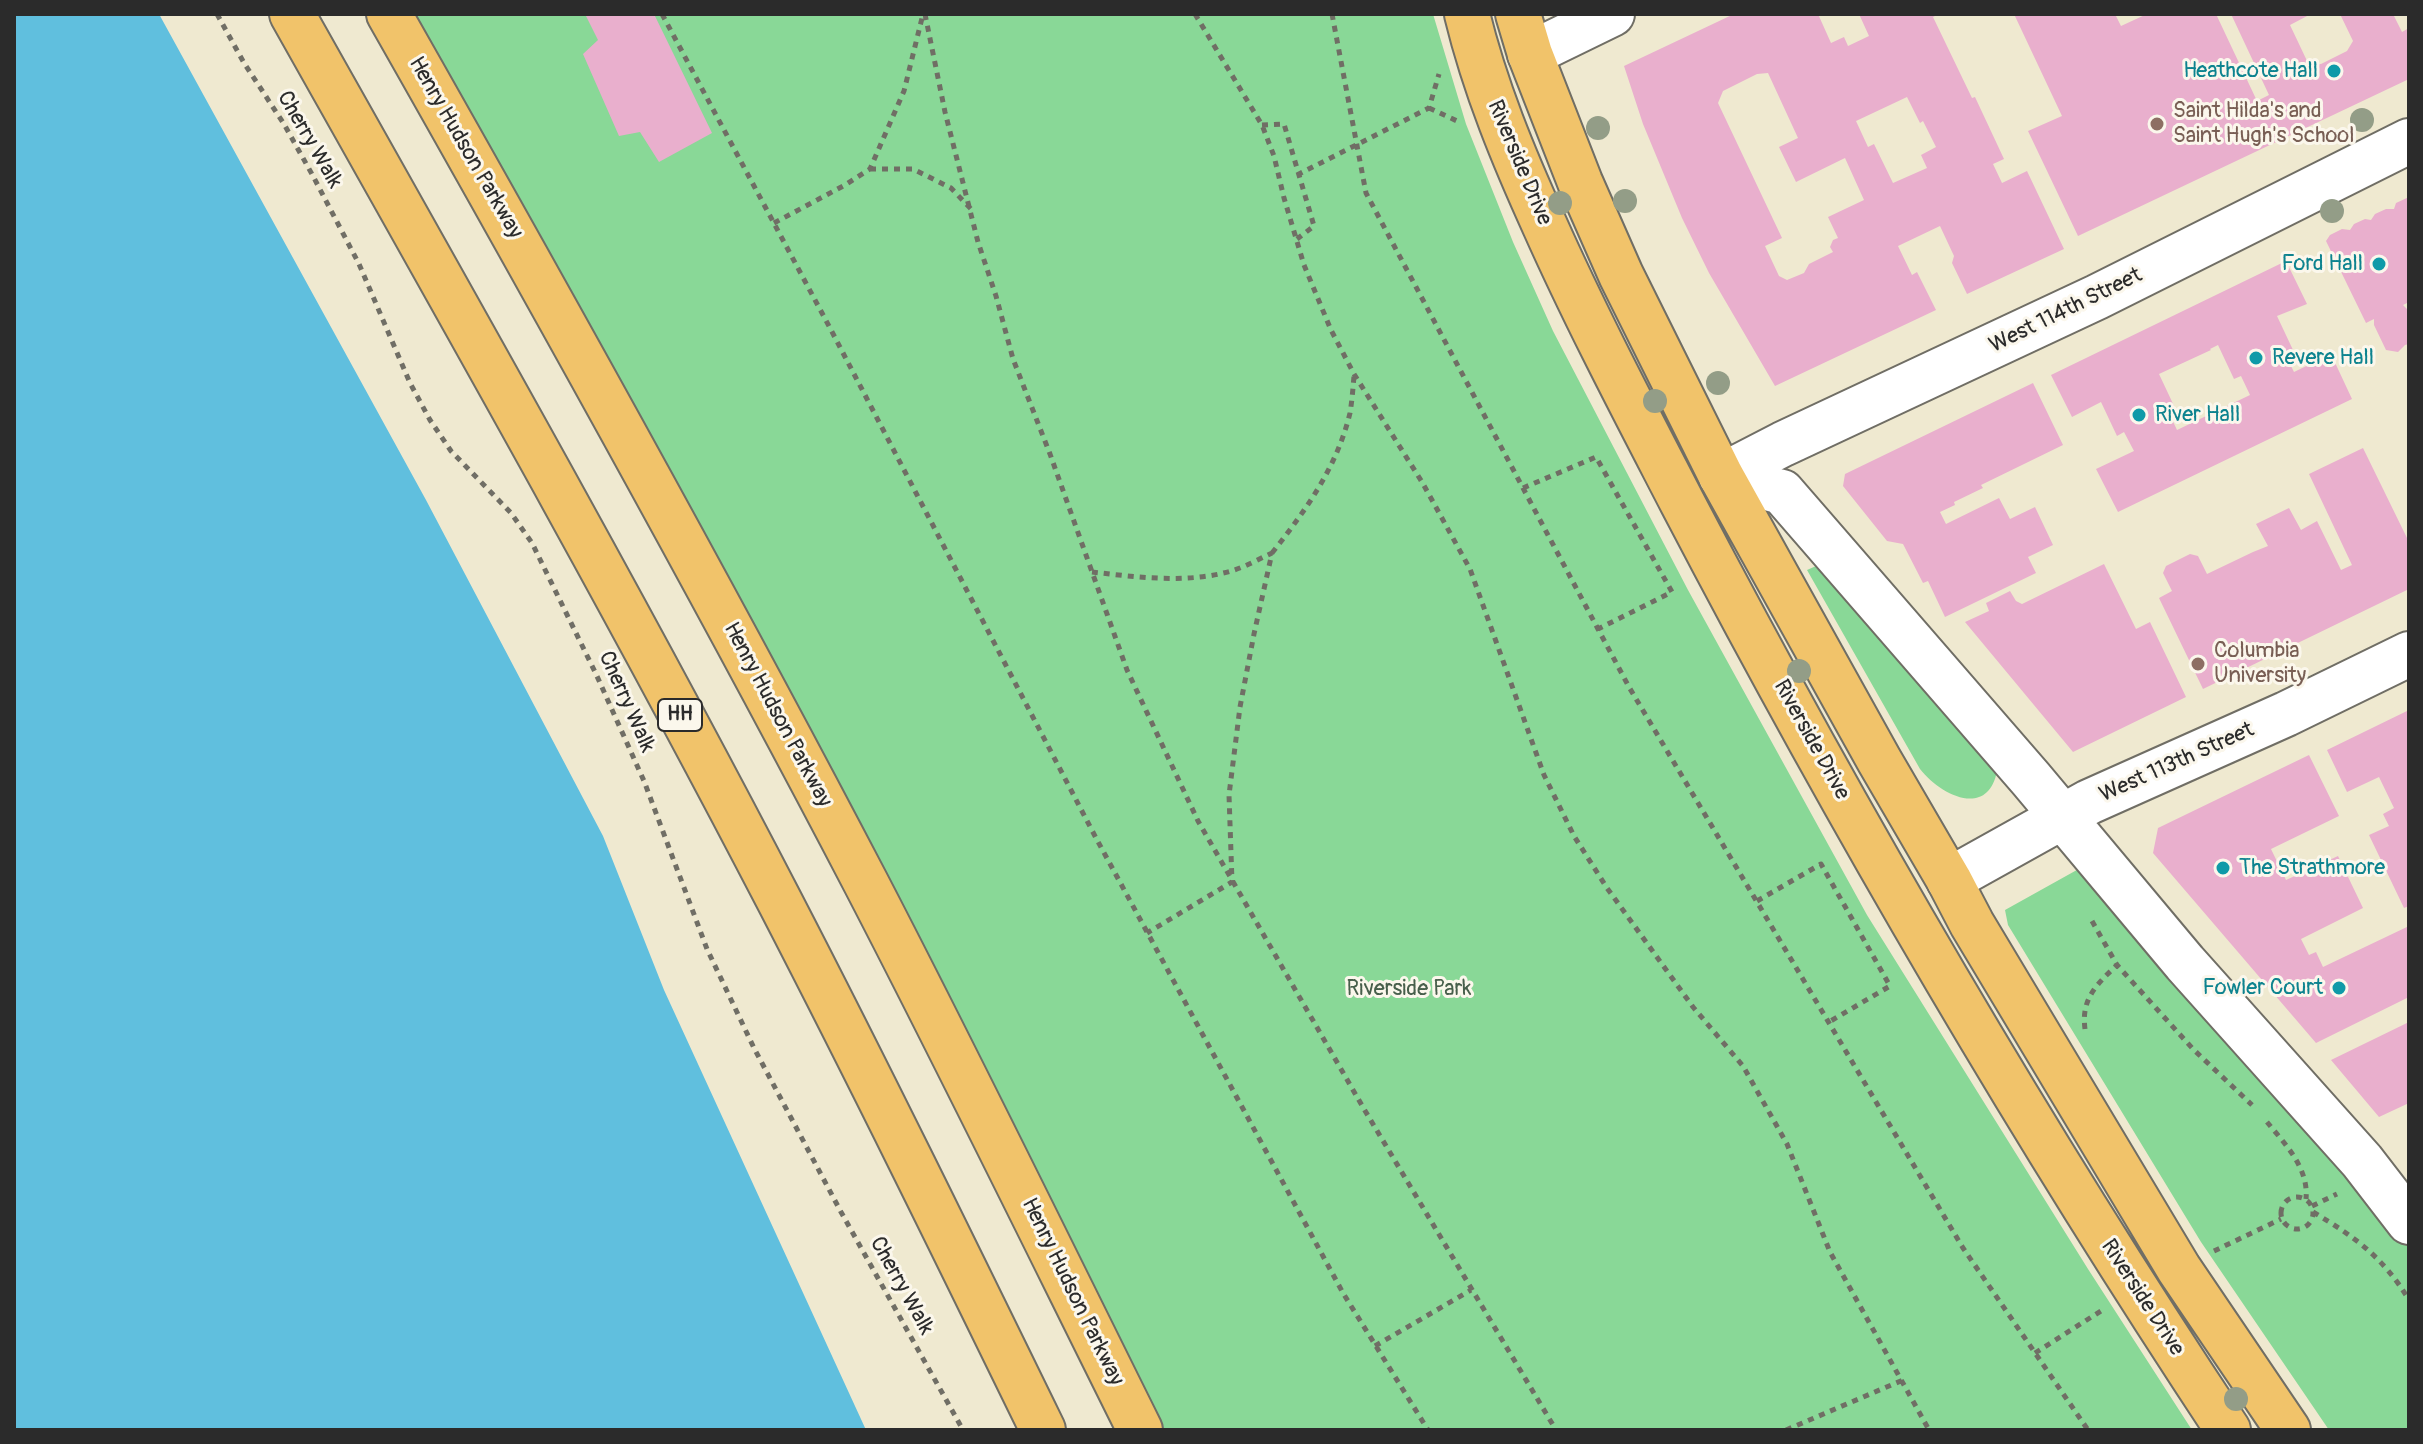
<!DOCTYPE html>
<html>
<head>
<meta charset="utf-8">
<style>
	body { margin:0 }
	#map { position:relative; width:2423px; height:1444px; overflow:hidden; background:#efe9d0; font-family:Pangolin,sans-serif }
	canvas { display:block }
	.frame { position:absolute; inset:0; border:16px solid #2b2b2b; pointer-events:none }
</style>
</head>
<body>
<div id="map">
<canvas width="2423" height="1444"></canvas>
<div class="frame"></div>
</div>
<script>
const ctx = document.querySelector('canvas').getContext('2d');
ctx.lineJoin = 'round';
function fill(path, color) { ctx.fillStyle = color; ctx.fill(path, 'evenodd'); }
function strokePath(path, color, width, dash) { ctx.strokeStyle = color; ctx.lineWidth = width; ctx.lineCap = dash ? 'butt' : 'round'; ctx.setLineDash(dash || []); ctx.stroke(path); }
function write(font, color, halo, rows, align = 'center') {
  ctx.font = font + ' Pangolin,sans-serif'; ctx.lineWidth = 6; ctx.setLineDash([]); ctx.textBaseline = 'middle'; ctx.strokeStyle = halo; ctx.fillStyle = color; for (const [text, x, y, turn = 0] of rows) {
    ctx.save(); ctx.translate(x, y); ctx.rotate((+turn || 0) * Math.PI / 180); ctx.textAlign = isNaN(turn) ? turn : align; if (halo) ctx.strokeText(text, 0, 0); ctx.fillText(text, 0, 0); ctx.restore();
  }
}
fill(new Path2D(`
	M389 14H1433L1466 124 1513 242 1553 331 1688 590 1867 915 2088 1269 2192 1430H1140Z
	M1823 563 1997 771C1988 819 1940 795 1920 769L1807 570Z
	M2084 866 2409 1239V1430H2329L2201 1242 2008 925 2005 910Z`), '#89d897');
fill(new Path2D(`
	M14 14H159L426 500 603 836 664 990 866 1430H14Z`), '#60bfde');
fill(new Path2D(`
	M585 14H654L712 133 659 162 640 132 619 136 583 54 598 40Z
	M1734 14H1818L1831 43 1844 37 1848 46 1869 36 1859 14H1939L1933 17 1972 98 1975 97 2004 159 1993 164 2002 183 2027 171 2064 249 1967 294 1952 263 1954 256 1940 226 1898 246 1912 275 1917 272 1936 310 1775 386 1709 273 1682 218 1643 124 1624 66ZM1768 73 1798 138 1779 147 1796 182 1845 158 1864 200 1828 217 1838 238 1833 240 1830 247 1833 252 1809 264 1804 273 1787 280 1779 276 1765 246 1782 238 1718 103 1723 91 1757 74ZM1907 97 1920 123 1923 121 1936 147 1921 155 1927 168 1893 183 1874 144 1868 147 1856 121Z
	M2014 14H2115L2121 26 2147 14H2216L2257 101 2269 95 2231 14H2311L2290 25 2308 63 2321 64 2347 51 2353 41 2340 14H2393L2402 32 2409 28V79L2078 236 2028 131 2062 116Z
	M2409 197V302L2403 305 2409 311V344L2405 345 2398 352 2386 350 2374 325V319L2366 323 2326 241 2330 235 2342 229 2350 230 2354 224 2365 219 2371 220 2375 214 2386 209H2394L2396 203Z
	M2286 261 2307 304 2277 316 2293 350 2285 354 2294 372 2331 354 2352 399 2118 512 2096 469 2134 451 2124 432 2117 436 2101 402 2072 417 2051 375ZM2218 345 2234 379 2241 376 2250 395 2177 430 2168 411 2175 408 2159 374 2211 350 2210 349Z
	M2033 383 2063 445 1981 485 1983 488 1954 502 1955 505 1940 512 1946 524 1999 498 2010 519 2035 507 2053 545 2028 557 2036 573 1945 617 1928 581 1923 583 1903 544 1887 541 1843 486 1845 474Z
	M2363 448 2407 538 2409 537V589L2203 689 2159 598 2172 591 2163 573 2166 566 2190 554 2198 556 2207 574 2253 552 2268 546 2256 524 2289 508 2301 530 2317 521 2341 570 2352 565 2309 474Z
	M2104 564 2136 629 2150 622 2186 697 2073 752 1965 622 1989 611 1986 603 2010 591 2016 601 2022 604Z
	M2409 710V906L2404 908 2369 835 2389 826 2383 814 2394 808 2379 777 2347 792 2327 750Z
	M2309 755 2339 816 2271 849 2286 880 2338 856 2363 908 2301 939 2309 955 2316 952 2323 967 2409 926V997L2316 1043 2153 853 2158 828Z
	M2409 1022V1103L2379 1117 2331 1060Z`), '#e9afcd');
const minor = new Path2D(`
	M1530 54 1612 14
	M1721 476 1782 492 2031 779 2185 963 2362 1161 2409 1222
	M1721 476 1783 444 2097 297 2409 141
	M1949 880 2089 802 2286 714 2409 654`);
const major = new Path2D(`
	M1467 14C1485 88 1514 158 1545 226 1587 320 1635 411 1682 502 1848 820 2030 1131 2228 1430
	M1518 14 1530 54 1580 182 1621 275 1721 476 1879 760 1949 880 1972 924 2179 1269 2288 1430`);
const highway = new Path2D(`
	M292 14C458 309 625 603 781 904 871 1078 957 1254 1043 1430
	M389 14C552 301 713 590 866 883 960 1064 1049 1247 1140 1430`);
strokePath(minor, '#706e65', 48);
strokePath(major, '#706e65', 48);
strokePath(highway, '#706e65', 48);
strokePath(new Path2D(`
	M217 14 244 63 284 124 313 176 359 264 410 383 430 420 451 451 511 513 532 543 596 674 644 781 707 949 754 1048 841 1212 963 1430
	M662 14 830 328 1096 838 1343 1293 1428 1430
	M925 14 945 112 978 242 996 296 1013 359 1050 454 1127 670 1198 821 1364 1109 1556 1430
	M1195 14 1262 125 1274 156 1284 198 1304 265 1331 330 1354 374 1422 482 1470 569 1544 775 1574 836 1607 888 1693 1007 1743 1066 1787 1144 1830 1252 1929 1430
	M1332 14 1366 193 1598 629 1629 687 1963 1248 2088 1430
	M1429 108 1457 121
	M1262 125 1284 124 1314 226 1297 239
	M870 169H913L951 188 971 209
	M1297 175 1429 108 1439 74
	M774 223 845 185 870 169 904 91 923 14
	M1523 488 1596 457 1672 592 1598 629
	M1272 553C1306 510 1337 467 1350 413 1352 401 1353 388 1354 376
	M1092 572C1136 577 1187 584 1231 571 1245 567 1259 559 1272 553L1254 634 1240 707 1229 795 1232 882 1147 933
	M1757 901 1821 864 1890 986 1829 1022
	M2092 921 2117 965 2193 1049 2252 1105
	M2085 1029C2081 999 2096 985 2117 965
	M2267 1122C2285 1144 2309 1168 2306 1199
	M2281 1213a16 16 0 1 1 32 0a16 16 0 1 1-32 0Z
	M2312 1206 2337 1194
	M2313 1212C2355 1237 2383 1257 2409 1300
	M2214 1251 2281 1219
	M1375 1346 1471 1290
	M2035 1353 2104 1309
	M1786 1430 1903 1380`), '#706e65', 5, [6, 6]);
strokePath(minor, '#fff', 44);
strokePath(major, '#f1c36a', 44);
strokePath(highway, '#f1c36a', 44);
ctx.fillStyle = '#939d87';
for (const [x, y] of [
	[2362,120],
	[1598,128],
	[1625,201],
	[1560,203],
	[2332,211],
	[1718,383],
	[1655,401],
	[1799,671],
	[2236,1399]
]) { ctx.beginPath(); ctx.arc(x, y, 12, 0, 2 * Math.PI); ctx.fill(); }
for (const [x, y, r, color] of [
	[2334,71,8,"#0f9aa8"],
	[2157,124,8,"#8d6e63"],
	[2379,264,8,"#0f9aa8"],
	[2256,358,8,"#0f9aa8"],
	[2139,415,8,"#0f9aa8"],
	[2198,664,8,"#8d6e63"],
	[2223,868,8,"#0f9aa8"],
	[2339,988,8,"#0f9aa8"]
]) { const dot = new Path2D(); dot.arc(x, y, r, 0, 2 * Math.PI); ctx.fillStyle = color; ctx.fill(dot); strokePath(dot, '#fbf7ec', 3); }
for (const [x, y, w] of [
	[680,715,44]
]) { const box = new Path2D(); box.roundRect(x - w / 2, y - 16, w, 32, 6); ctx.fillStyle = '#fbf7ec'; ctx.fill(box); strokePath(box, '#2b2b2b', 2); }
write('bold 20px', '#2b2b2b', null, [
	["HH",680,715]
]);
write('22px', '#0d838f', '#fbf7ec', [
	["Heathcote Hall",2318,71],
	["Ford Hall",2363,264],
	["Revere Hall",2272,358,"left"],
	["River Hall",2155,415,"left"],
	["The Strathmore",2239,868,"left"],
	["Fowler Court",2323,988]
], 'right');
write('22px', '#785e54', '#fbf7ec', [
	["Saint Hilda's and",2173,111],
	["Saint Hugh's School",2173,136],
	["Columbia",2214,651],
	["University",2214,676]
], 'left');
write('22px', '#2b2b2b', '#fbf7ec', [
	["Cherry Walk",309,140,60],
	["Henry Hudson Parkway",465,148,60],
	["Riverside Drive",1519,163,67],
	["West 114th Street",2066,311,-26],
	["Cherry Walk",626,702,66],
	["Henry Hudson Parkway",777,715,62],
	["Riverside Drive",1811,740,61],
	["West 113th Street",2177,763,-24],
	["Cherry Walk",901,1286,61],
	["Henry Hudson Parkway",1072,1292,64],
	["Riverside Drive",2142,1298,57]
]);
write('22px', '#475f4b', '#fbf7ec', [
	["Riverside Park",1409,989]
]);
</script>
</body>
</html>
